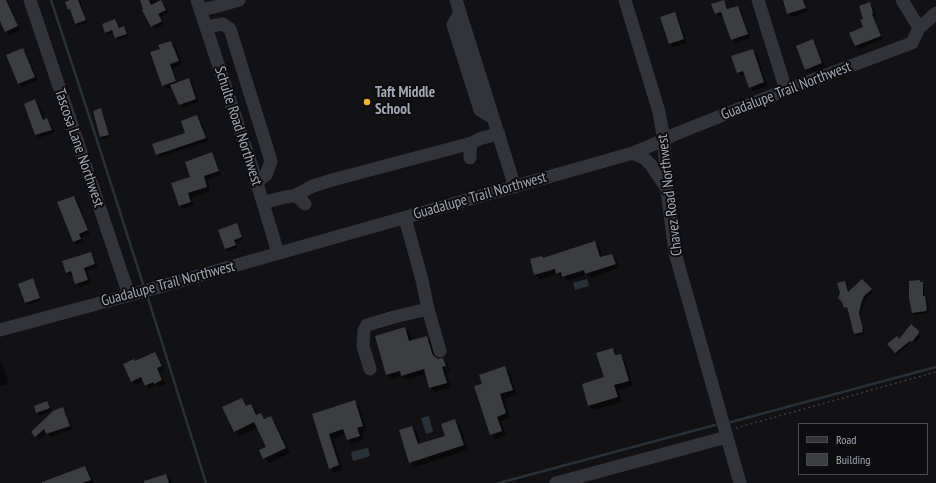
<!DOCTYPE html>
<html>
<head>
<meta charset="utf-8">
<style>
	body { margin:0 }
	#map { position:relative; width:936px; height:483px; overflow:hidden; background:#121214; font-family:"PT Sans Narrow",sans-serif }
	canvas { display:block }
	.legend { position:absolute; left:798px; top:423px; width:130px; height:52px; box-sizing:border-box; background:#0d0d0f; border:1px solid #494b51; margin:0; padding:5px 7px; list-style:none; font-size:12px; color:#a4a8b4 }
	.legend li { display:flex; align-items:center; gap:8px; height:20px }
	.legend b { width:20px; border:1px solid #494b51 }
</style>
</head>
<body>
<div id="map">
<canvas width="936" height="483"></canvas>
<ul class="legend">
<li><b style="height:5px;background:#333439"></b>Road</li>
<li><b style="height:11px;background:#3c3d41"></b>Building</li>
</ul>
</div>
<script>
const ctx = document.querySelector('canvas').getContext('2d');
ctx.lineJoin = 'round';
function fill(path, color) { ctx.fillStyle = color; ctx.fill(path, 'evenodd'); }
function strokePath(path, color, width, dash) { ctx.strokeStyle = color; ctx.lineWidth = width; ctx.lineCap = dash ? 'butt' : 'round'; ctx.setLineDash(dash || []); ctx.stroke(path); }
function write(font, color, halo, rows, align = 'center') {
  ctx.font = font + ' "PT Sans Narrow",sans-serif'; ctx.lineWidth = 4; ctx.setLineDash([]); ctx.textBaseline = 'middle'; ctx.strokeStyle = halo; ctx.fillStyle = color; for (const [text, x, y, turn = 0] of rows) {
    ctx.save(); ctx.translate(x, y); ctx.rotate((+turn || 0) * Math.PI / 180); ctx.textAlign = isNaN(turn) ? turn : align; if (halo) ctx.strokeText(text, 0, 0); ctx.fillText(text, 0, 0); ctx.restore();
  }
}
fill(new Path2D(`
	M587 279 589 286 575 290 573 283Z
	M429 416 433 432 426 434 421 418Z
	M368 448 370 456 353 461 351 452Z`), '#293037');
fill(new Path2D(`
	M0 0H7L20 30 10 35 6 32 0 18Z
	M73 0H80L87 23 78 26 76 24 72 11 69 9Z
	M141 0H155L157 3 161 1 164 4 168 13 160 17 164 24 155 29 152 26Z
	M784 0H805L808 11 792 17 788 13Z
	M724 1 727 5 729 10 738 7 741 10 750 38 735 43 732 39 723 16 719 17 716 13Z
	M870 4 873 7 876 16 874 17 883 39 859 49 856 46 851 33 864 28V20Z
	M674 13 678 17 687 43 673 47 670 44Z
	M115 20 117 22 120 29 124 27 126 29 129 36 118 40 116 38 114 32 108 35 106 32Z
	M813 40 816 44 825 67 810 73 806 70Z
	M171 42 175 45 182 64 173 68 178 83 189 79 192 83 199 102 183 108 180 104 172 87 167 89 163 85 161 49Z
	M22 49 26 53 38 80 22 87 18 83Z
	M753 50 757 54 767 86 753 91 749 87 745 75 741 76 738 72Z
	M35 100 39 104 45 120 47 119 51 123 54 133 39 138 36 135 25 104Z
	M101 110 103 112 110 137 103 139 101 137 94 112Z
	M197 116 200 119 208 141 160 157 157 154 187 134Z
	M212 154 215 157 221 175 207 180 210 191 191 197 194 205 183 209 179 205 191 178Z
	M74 197 77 200 90 234 82 237 84 242 77 245 74 242Z
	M237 225 239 227 243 239 235 242 237 248 228 251 226 249Z
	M595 242 599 247 603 258 612 255 616 259 619 268 591 278 587 274 567 281 564 277 561 278 558 274 540 279 535 275 531 260 542 257 544 259Z
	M91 253 94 257 98 268 87 271 91 283 80 287 76 283 74 275 71 276 67 272Z
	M32 279 35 282 41 300 28 305 26 303 19 284Z
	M862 280 873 292 865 300 866 301 864 303 860 315 864 331H863L864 334 857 336 855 334 848 309H847L845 307V282L847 284 849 293Z
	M920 281 924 285 925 297 927 299 929 311 927 312V313L915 315 913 313Z
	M405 328 410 333 412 341 427 337 432 342 437 359H443L448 364 450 371 446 372 451 387 435 392 430 387 427 374 407 380 403 376 392 379 387 375 376 337ZM444 363H446L448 371H446Z
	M919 332 921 335 915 343 912 342 897 354 895 352 899 340Z
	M613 349 618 354V356L620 355 625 360 633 386 618 390 622 402 594 410 589 406 583 384 605 378Z
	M155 353 158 356 165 370 160 372 165 384 159 387 157 385 149 389 145 385 143 381 135 385 132 381 136 362Z
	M0 362H1L3 364 9 384 0 386Z
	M504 367 509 372 517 394 504 399 510 418 501 421 506 435 496 439 491 434 483 384Z
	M241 399 246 404 248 407 251 405 256 410 258 415 260 414 266 419 271 417 275 422 290 453 269 463 264 458 268 447 258 427 240 436 235 431Z
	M355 401 359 406 367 431 362 432 364 440 352 444 347 439 346 434 333 439 343 470 335 473 330 468 313 414Z
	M47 402 50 406 52 411 40 416 37 412Z
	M63 409 66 412 72 429 50 437 47 433 39 440 32 432Z
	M455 420 460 425 468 450 415 467 410 462 412 427 417 432 421 445 446 437Z
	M85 467 89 471 93 483H44Z
	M166 475 171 480 172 483H142Z`), '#0007');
strokePath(new Path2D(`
	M51 0 94 131 143 284
	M148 298 206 483
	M731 422 936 367
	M499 483 715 425`), '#293037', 2.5);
fill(new Path2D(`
	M0 0H6L18 26 5 32 0 21Z
	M70 0H78L86 20 75 24 70 9 68 10 65 2Z
	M140 0H149L151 5 161 0 166 10 158 14 162 21 151 27 142 10 143 9Z
	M724 0 727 9 738 6 748 34 731 40 721 12 715 14 711 4Z
	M783 0H803L806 8 787 14Z
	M870 2 873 13 872 14 881 36 855 46 849 33 863 27 860 20 863 19 859 6Z
	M675 12 684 39 669 44 660 17Z
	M115 19 119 28 124 26 127 34 115 38 112 30 105 33 102 24Z
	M813 39 822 63 805 70 796 46Z
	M171 41 179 61 170 64 176 81 162 86 150 52 160 49 158 45Z
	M23 48 35 77 18 84 6 55Z
	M753 49 764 82 749 88 743 71 737 73 731 56Z
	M189 78 196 99 179 105 170 85Z
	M35 99 43 120 47 118 52 130 35 135 24 104Z
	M101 108 109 135 100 137 93 111Z
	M197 115 206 138 156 155 152 144 185 133 181 121Z
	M212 152 219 171 204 176 207 187 188 193 191 202 179 206 171 183 190 177 185 162Z
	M74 196 88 230 79 234 81 239 73 242 57 202Z
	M237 223 242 237 234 240 236 245 225 249 218 230Z
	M595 241 600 257 612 254 616 264 585 274 584 270 562 277 561 272 556 274 555 269 534 275 530 259 542 256 543 258Z
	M91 252 95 264 84 268 88 280 75 284 71 271 66 273 62 261Z
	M33 278 40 298 25 303 18 284Z
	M862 279 872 289 863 297 864 298 862 300 859 313 863 329H862L863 332 854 334 847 307 844 308 842 302 838 298 840 293 837 283 845 281 848 292Z
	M920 280V282H923V296H925L927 309 926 310V311L912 313 909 298V281Z
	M911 324 919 331V333L912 342 910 341 895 353 887 344 897 336 899 339Z
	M405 327 409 341 427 336 432 353 434 356 438 359 443 358 446 366 442 367 447 383 429 388 424 369 401 376 400 371 386 375 375 336Z
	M613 348 615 355 621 354 629 381 614 385 618 397 588 406 582 384 604 377 596 353Z
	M155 352 162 366 157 368 162 380 154 384 153 382 145 386 141 377 131 382 123 364 134 359 135 361Z
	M505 366 513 390 500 394 506 413 497 417 502 431 490 435 474 386 482 384 479 375Z
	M242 398 246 406 251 404 256 415 261 413 264 419 271 416 286 448 263 459 259 450 266 447 254 422 234 432 222 407Z
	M355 400 363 426 357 428 360 436 347 440 343 429 329 434 339 465 329 469 312 414Z
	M47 401 50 408 36 413 34 406Z
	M63 407 70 426 46 434 44 429 35 437 31 432 53 411Z
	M455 419 464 445 409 463 399 430 412 426 418 444 445 436 441 424Z
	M85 466 91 480 82 483H42V482Z
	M166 474 169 483H144V481Z`), '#3c3d41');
strokePath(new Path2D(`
	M736 428 936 372`), '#393b40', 1.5, [2, 3]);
strokePath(new Path2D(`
	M30 0 129 295
	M197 0 253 170 278 253
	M456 0 515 187
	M625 0 659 112 664 140 667 190 675 253 740 483
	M758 0 786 90
	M902 0 919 28
	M200 10 215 7 239 0
	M460 12 453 25 480 110 493 118
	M206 27 223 24 230 29 271 161 266 175 256 182
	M633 153 644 158 651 165 667 189
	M470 158C470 154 470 149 471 145 475 138 491 136 499 134
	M294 196 313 186 332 180 472 143
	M263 203C271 201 287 195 295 196 299 197 302 201 305 204
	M428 309 440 351
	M0 330 152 289 633 153 664 140 673 135 786 90 912 43 919 28 936 13
	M370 369 363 346 364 330 367 325 394 317 428 309 422 280 405 218
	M556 483 727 437`), '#333439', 13);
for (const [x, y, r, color] of [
	[367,102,4,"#efb730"]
]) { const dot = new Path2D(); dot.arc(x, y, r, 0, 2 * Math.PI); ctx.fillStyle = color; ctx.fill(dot); strokePath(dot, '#0d0d0f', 1.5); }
write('15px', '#a4a8b4', '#0d0d0f', [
	["Guadalupe Trail Northwest",786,91,-21],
	["Schulte Road Northwest",238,126,72],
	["Tascosa Lane Northwest",79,148,71],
	["Chavez Road Northwest",670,195,-97],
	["Guadalupe Trail Northwest",480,196,-16],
	["Guadalupe Trail Northwest",168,284,-15]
]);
write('bold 15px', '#a4a8b4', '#0d0d0f', [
	["Taft Middle",375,93],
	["School",375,110]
], 'left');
</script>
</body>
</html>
